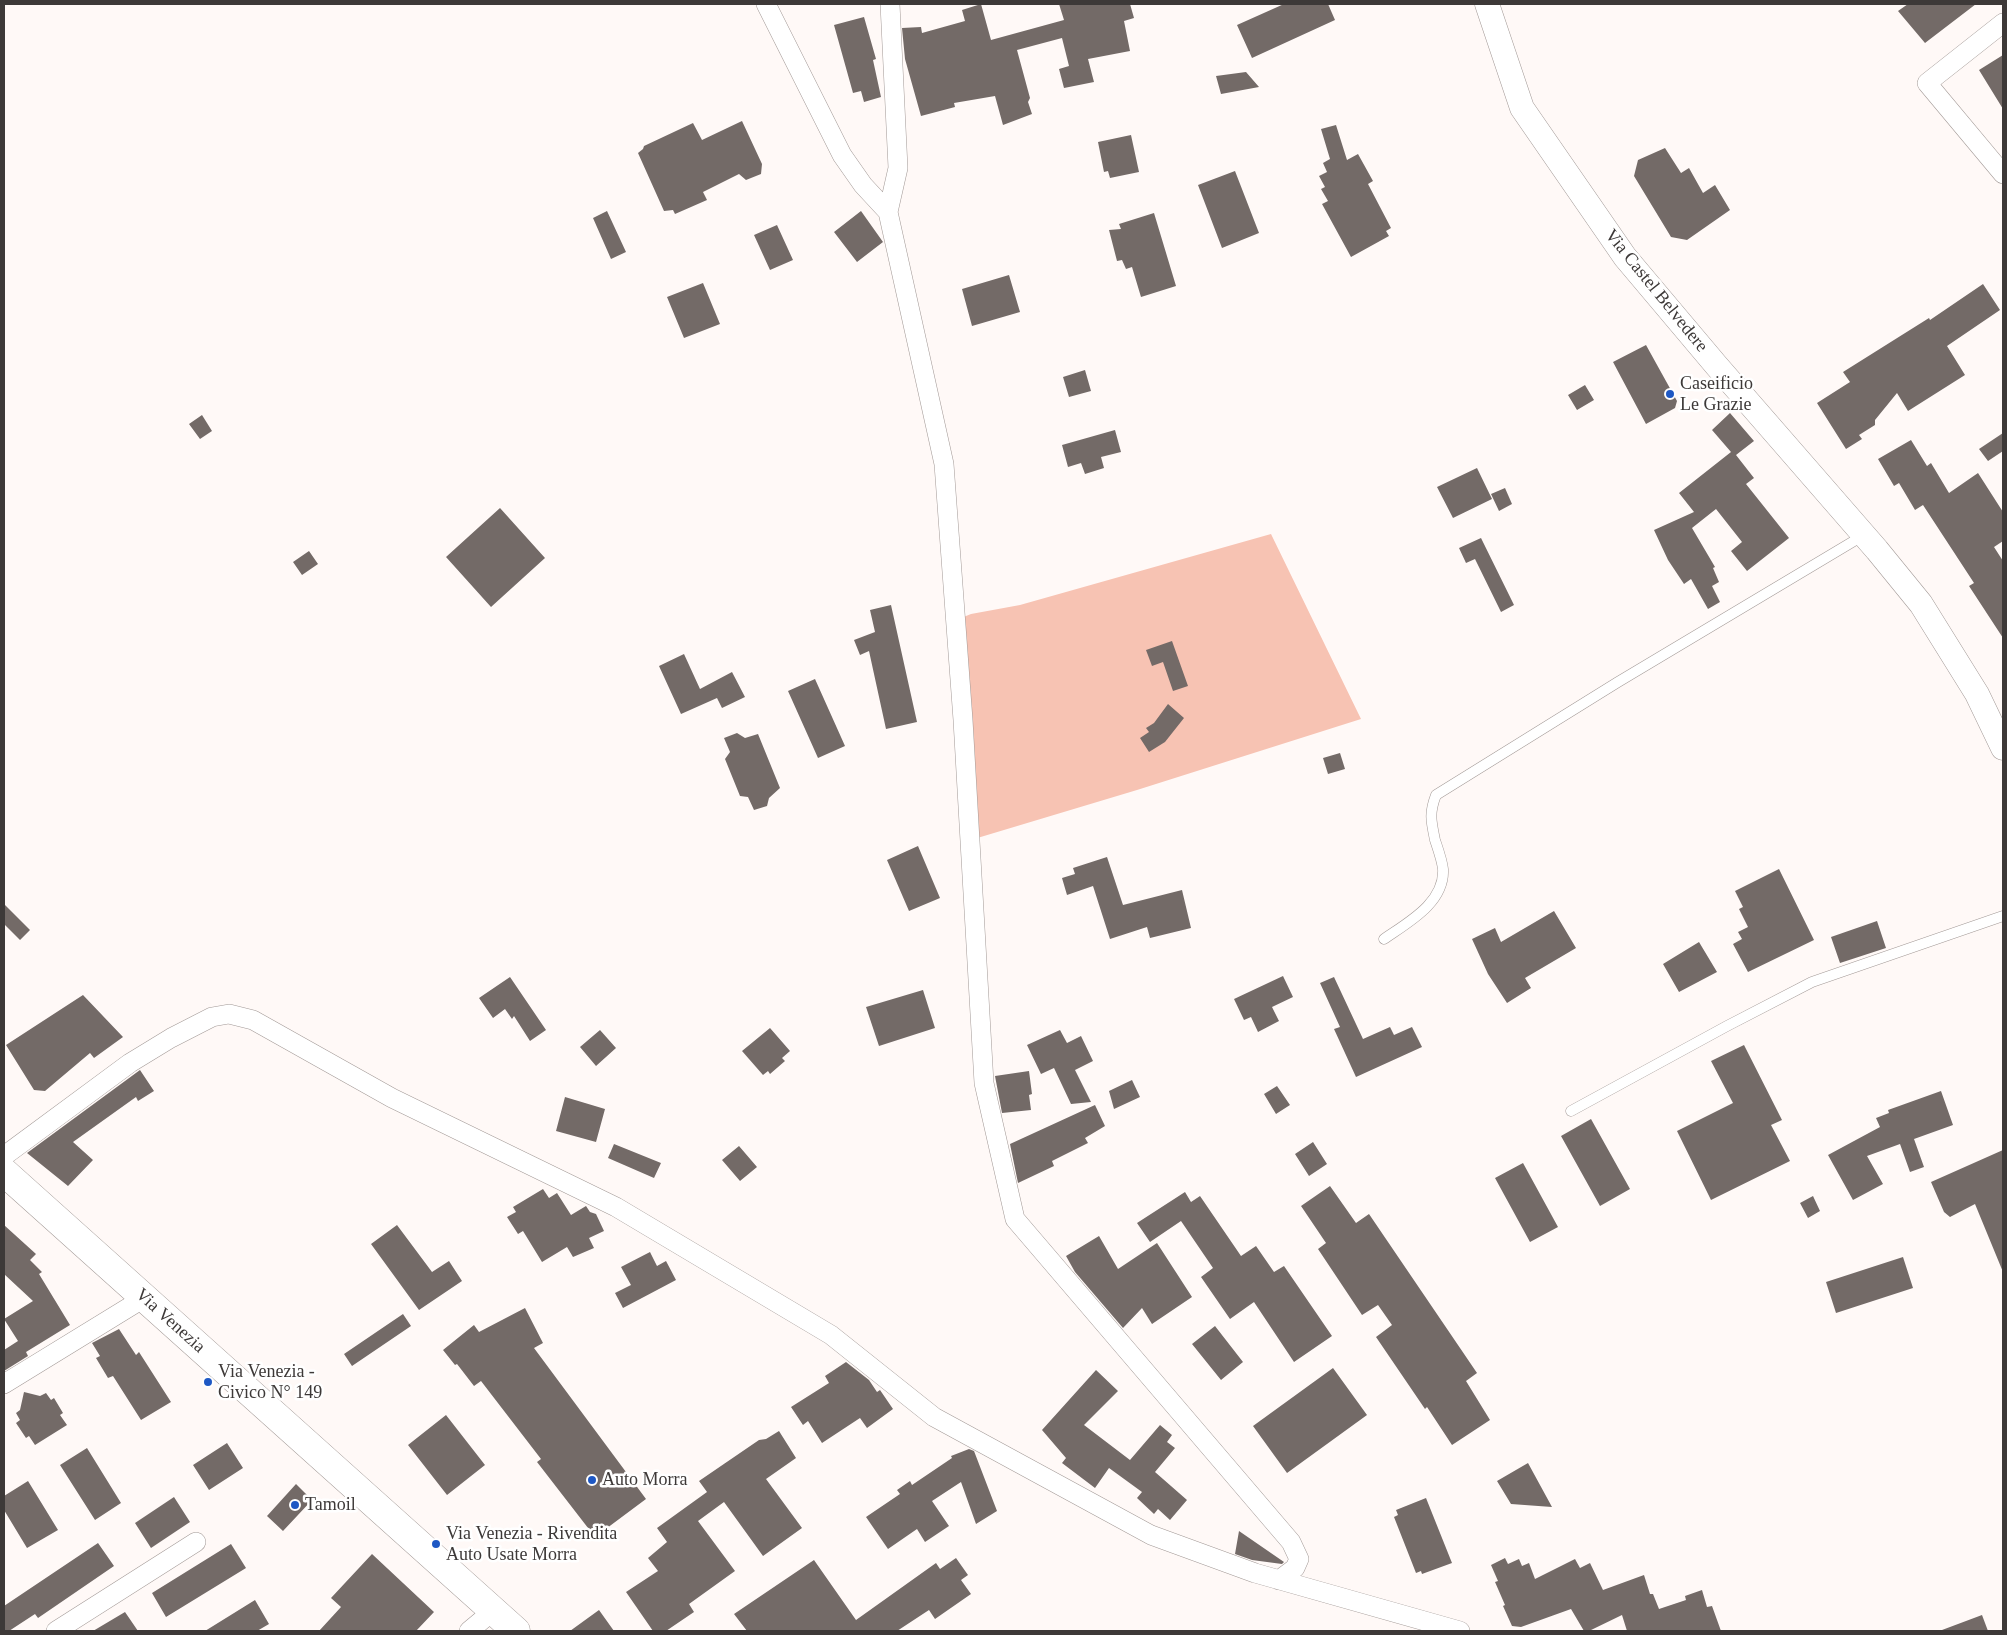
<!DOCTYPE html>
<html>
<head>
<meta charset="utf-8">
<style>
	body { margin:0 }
	#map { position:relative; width:2007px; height:1635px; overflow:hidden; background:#fff9f7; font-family:Georgia,serif }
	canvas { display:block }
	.frame { position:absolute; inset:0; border:5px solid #3d3938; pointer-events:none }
</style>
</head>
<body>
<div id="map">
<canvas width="2007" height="1635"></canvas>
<div class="frame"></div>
</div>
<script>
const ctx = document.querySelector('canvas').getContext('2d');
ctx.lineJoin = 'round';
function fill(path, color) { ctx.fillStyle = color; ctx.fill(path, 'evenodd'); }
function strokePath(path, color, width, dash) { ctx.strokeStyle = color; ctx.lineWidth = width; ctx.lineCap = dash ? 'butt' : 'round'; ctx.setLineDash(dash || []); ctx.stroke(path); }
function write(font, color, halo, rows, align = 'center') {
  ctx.font = font + ' Georgia,serif'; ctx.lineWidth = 5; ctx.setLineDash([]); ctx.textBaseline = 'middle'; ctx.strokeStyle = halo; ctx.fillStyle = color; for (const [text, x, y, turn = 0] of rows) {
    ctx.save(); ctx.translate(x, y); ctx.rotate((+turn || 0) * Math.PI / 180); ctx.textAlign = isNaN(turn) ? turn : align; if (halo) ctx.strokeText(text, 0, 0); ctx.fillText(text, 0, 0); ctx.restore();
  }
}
fill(new Path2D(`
	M1271 534 1361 719 1137 790 974 839 961 618 971 614 1020 605Z`), '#f7c3b3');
fill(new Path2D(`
	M981 4 991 40 1064 20 1059 4H1130L1134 18 1124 21 1130 51 1088 59 1094 82 1064 88 1059 69 1069 66 1062 38 1017 50 1030 98 1028 102 1032 114 1003 125 995 96 954 103 955 107 921 116 905 59 902 28 921 27 922 33 965 21 962 10Z
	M1284 4H1328L1335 20 1252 58 1237 25Z
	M1908 4H1976L1925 43 1898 11Z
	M864 17 876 59 873 60 881 97 864 102 861 91 853 93 834 25Z
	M2003 55V109L1979 70Z
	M1246 72 1259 87 1221 94 1216 76Z
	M742 121 762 164 761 174 746 180 739 174 703 192 707 200 675 214 673 210 664 211 638 153 643 149 644 146 693 123 702 140Z
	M1336 125 1347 160 1358 154 1373 181 1368 184 1391 228 1386 231 1389 236 1351 257 1322 204 1328 201 1321 189 1325 187 1319 176 1327 172 1323 163 1330 159 1321 129Z
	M1131 135 1139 172 1110 178 1108 171 1104 172 1098 142Z
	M1665 148 1681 173 1689 168 1703 193 1715 185 1730 210 1687 240 1671 237 1634 176 1638 160Z
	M1235 171 1259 233 1222 248 1198 185Z
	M607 211 626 252 611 259 593 218Z
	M861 211 883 242 857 262 834 232Z
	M1154 213 1176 286 1141 297 1132 267 1126 269 1122 260 1117 261 1109 230 1121 229 1119 224Z
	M777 225 793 260 770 270 754 235Z
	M1009 275 1020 312 972 326 962 289Z
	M703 283 720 324 684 338 667 297Z
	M1983 284 2000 310 1947 346 1965 375 1908 411 1897 393 1875 420V425L1859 435 1862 439 1846 449 1817 403 1850 382 1843 372 1929 318 1930 320Z
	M1646 345 1677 401 1675 408 1646 424 1613 362Z
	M1085 370 1091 391 1069 397 1063 377Z
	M1585 385 1594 400 1577 410 1568 395Z
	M1730 413 1754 441 1736 455 1754 478 1746 484 1789 538 1747 571 1731 551 1742 542 1716 509 1692 528 1715 567 1713 568 1719 582 1712 586 1720 602 1708 609 1691 579 1684 584 1668 560 1654 530 1694 512 1679 493 1731 452 1712 430Z
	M202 415 212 431 200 439 189 424Z
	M1115 430 1121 452 1101 457 1104 468 1085 474 1081 463 1068 467 1062 445Z
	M2003 433V451L1988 461 1979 449Z
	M1911 440 1927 466 1931 463 1949 493 1978 473 2003 512V541L1994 547 2003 561V638L1969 586 1974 583 1923 505 1915 510 1899 483 1894 486 1878 459Z
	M1477 468 1492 499 1453 518 1437 487Z
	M1505 488 1512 504 1499 511 1491 494Z
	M500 508 545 558 491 607 446 557Z
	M1481 538 1514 605 1501 612 1475 559 1466 563 1459 548Z
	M309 551 318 564 302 575 293 562Z
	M891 605 917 722 886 729 869 651 860 655 854 640 875 632 870 610Z
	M1172 641 1188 686 1173 691 1163 662 1152 666 1146 650Z
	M684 654 700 689 732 672 745 697 722 708 717 698 681 714 659 666Z
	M815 679 845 746 818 758 788 691Z
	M1168 704 1184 718 1165 742 1149 752 1140 738 1149 732 1146 728 1154 723Z
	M737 733 745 738 758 734 780 788 769 798 767 806 754 810 748 797 740 796 725 759 730 752 724 738Z
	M1340 753 1345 769 1328 774 1323 758Z
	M918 846 940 898 909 911 887 860Z
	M1107 857 1123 905 1182 890 1191 928 1150 938 1147 927 1110 939 1093 886 1067 895 1062 878 1075 874 1073 868Z
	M1779 869 1814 940 1748 972 1733 944 1742 939 1738 932 1748 927 1739 909 1743 907 1735 891Z
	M4 904 30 930 20 940 4 924Z
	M1554 911 1576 948 1525 978 1531 988 1507 1003 1488 974 1472 939 1495 928 1501 942Z
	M1877 921 1886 948 1840 963 1831 937Z
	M1699 942 1717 972 1679 992 1663 964Z
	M1283 976 1293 997 1272 1007 1279 1021 1258 1032 1251 1017 1244 1020 1234 999Z
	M510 977 546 1030 530 1041 514 1016 512 1019 505 1009 493 1018 479 998Z
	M1334 977 1363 1039 1390 1027 1394 1035 1412 1027 1422 1047 1356 1077 1334 1029 1340 1027 1320 983Z
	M923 990 935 1028 879 1046 866 1007Z
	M83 995 123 1037 94 1058 90 1053 45 1091 34 1090 6 1045Z
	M770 1028 790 1051 782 1058 785 1061 770 1074 768 1071 763 1075 742 1051Z
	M600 1030 616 1048 596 1066 580 1047Z
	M1060 1030 1067 1043 1081 1036 1093 1061 1075 1070 1091 1102 1071 1104 1054 1068 1041 1074 1027 1045Z
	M1744 1045 1782 1120 1771 1125 1790 1161 1711 1200 1677 1131 1733 1103 1711 1061Z
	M140 1070 154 1091 138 1101 136 1097 73 1142 93 1160 68 1186 27 1153Z
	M1029 1071 1032 1094 1029 1095 1031 1110 1002 1113 995 1076Z
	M1132 1080 1140 1097 1114 1109 1109 1091Z
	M1277 1086 1290 1105 1276 1114 1264 1094Z
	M1941 1091 1953 1125 1914 1139 1924 1167 1910 1172 1900 1144 1867 1156 1883 1184 1853 1200 1828 1155 1880 1127 1876 1118 1889 1113 1888 1110Z
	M565 1097 605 1109 596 1142 556 1131Z
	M1095 1105 1105 1126 1085 1138 1088 1143 1052 1161 1054 1166 1018 1183 1010 1144Z
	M1591 1119 1630 1189 1600 1206 1561 1136Z
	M1313 1142 1327 1164 1309 1176 1295 1154Z
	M614 1144 661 1163 654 1178 608 1158Z
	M739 1146 757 1167 740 1181 722 1160Z
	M2003 1150V1272L1975 1204 1950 1217 1944 1212 1931 1182Z
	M1523 1163 1558 1227 1530 1242 1495 1178Z
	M1330 1186 1356 1223 1369 1214 1477 1373 1466 1381 1490 1420 1452 1445 1427 1407 1425 1409 1376 1337 1392 1325 1378 1305 1362 1315 1318 1249 1326 1243 1301 1206Z
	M543 1189 549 1198 557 1193 571 1215 586 1206 590 1212 596 1214 604 1231 589 1238 594 1248 573 1257 567 1247 542 1262 523 1231 518 1234 507 1217 516 1212 513 1207Z
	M1185 1192 1191 1202 1200 1196 1241 1256 1256 1246 1274 1272 1284 1266 1332 1336 1294 1362 1254 1302 1230 1319 1201 1277 1213 1268 1181 1221 1150 1242 1137 1223Z
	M1813 1196 1820 1211 1808 1218 1800 1203Z
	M4 1225 36 1254 30 1260 42 1272 39 1274 70 1325 26 1352 28 1356 4 1371V1350L18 1341 4 1319 33 1301 4 1274Z
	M397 1225 432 1272 449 1261 462 1281 419 1310 371 1244Z
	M1099 1236 1118 1269 1157 1243 1192 1297 1152 1324 1142 1308 1123 1328 1075 1272 1066 1256Z
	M650 1252 657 1266 666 1261 676 1280 623 1308 615 1293 631 1285 621 1267Z
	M1903 1257 1913 1288 1836 1313 1826 1282Z
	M525 1308 543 1343 534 1348 646 1499 595 1537 537 1462 541 1459 481 1381 474 1386 457 1364 455 1365 443 1350 474 1325 479 1332Z
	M403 1314 411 1326 352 1366 344 1354Z
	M1215 1326 1243 1362 1221 1380 1192 1344Z
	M119 1329 136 1355 139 1352 171 1402 141 1420 113 1376 108 1378 96 1358 100 1356 92 1343Z
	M846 1362 869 1380 877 1392 880 1390 893 1409 867 1428 860 1418 822 1443 808 1421 803 1425 791 1407 829 1383 825 1376Z
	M1333 1368 1367 1415 1287 1473 1253 1426Z
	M1096 1370 1118 1391 1084 1425 1130 1460 1160 1425 1172 1435 1167 1442 1175 1448 1155 1472 1187 1500 1170 1520 1158 1509 1154 1514 1137 1498 1142 1492 1109 1468 1095 1488 1062 1463 1066 1458 1042 1430Z
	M24 1392 40 1396 46 1393 51 1400 54 1398 63 1413 60 1415 67 1425 35 1445 29 1436 26 1438 16 1423 20 1420 16 1413 20 1410Z
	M446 1415 485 1465 447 1495 408 1445Z
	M779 1431 796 1458 766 1479 802 1528 763 1556 724 1502 698 1521 735 1571 689 1604 694 1612 666 1631H653L626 1592 658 1571 648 1558 667 1542 657 1528 707 1492 699 1481 759 1440 766 1439Z
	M227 1443 243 1468 209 1490 193 1465Z
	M87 1448 121 1503 95 1520 60 1465Z
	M969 1449 974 1451 997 1511 976 1524 961 1482 932 1501 949 1526 925 1542 917 1529 888 1549 866 1517 900 1494 897 1490 910 1481 912 1485 952 1458 951 1456Z
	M1528 1463 1552 1507 1511 1504 1497 1481Z
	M28 1481 58 1530 27 1548 4 1510V1496Z
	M296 1484 312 1500 283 1531 267 1516Z
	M174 1497 190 1522 151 1548 135 1523Z
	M1426 1498 1452 1563 1422 1574 1421 1571 1416 1573 1394 1517 1398 1515 1396 1510Z
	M1239 1531 1284 1562 1282 1564 1252 1560 1235 1554Z
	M98 1543 114 1566 38 1618 35 1614 9 1631H4V1606Z
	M231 1544 246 1568 166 1617 152 1593Z
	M372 1554 434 1612 416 1631H319L341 1607 331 1598Z
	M956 1558 968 1575 961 1580 971 1594 935 1619 929 1610 897 1631H747L734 1614 814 1560 856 1620 936 1563 940 1569Z
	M1505 1558 1508 1564 1519 1559 1522 1566 1529 1563 1535 1579 1575 1559 1580 1568 1590 1563 1603 1590 1644 1575 1650 1594H1653L1659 1609 1686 1600 1685 1596 1702 1590 1707 1607 1712 1606 1721 1631H1627L1622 1615 1589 1631H1584L1571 1609 1521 1627 1512 1626 1503 1606 1505 1605 1495 1582 1498 1581 1491 1565Z
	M255 1600 269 1624 257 1631H205Z
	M599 1610 614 1631H570Z
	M125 1612 138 1631H93Z
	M1982 1615 1988 1631H1942V1630Z`), '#736a67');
const service = new Path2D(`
	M1384 939C1407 923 1445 903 1443 869 1442 860 1438 849 1435 840 1431 821 1429 813 1436 795L1618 682 1864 535
	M1571 1111 1727 1026 1812 982 2003 916`);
const minor = new Path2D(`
	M766 4 842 155 863 185 888 212
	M890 4 898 168 888 212 944 464 963 720 984 1083 1015 1219 1291 1542 1299 1559 1295 1568 1279 1580
	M2003 23 1927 83 2003 174
	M4 1156 130 1063 171 1038 212 1017 229 1014 253 1020 392 1098 616 1207 831 1335 934 1417 1151 1535 1255 1573 1460 1631
	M4 1384 144 1298
	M56 1631 196 1542
	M469 1631 493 1611`);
const tertiary = new Path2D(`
	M1487 4 1522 108 1625 257 1716 365 1877 550 1921 604 1977 694 2003 748`);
const secondary = new Path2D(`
	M4 1172 516 1631`);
strokePath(service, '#a29996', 11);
strokePath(minor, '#a29996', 20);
strokePath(tertiary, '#a29996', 25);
strokePath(secondary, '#a29996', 29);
strokePath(service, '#fff', 10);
strokePath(minor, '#fff', 19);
strokePath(tertiary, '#fff', 24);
strokePath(secondary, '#fff', 28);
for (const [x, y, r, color] of [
	[1670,394,5,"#1e58c4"],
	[208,1382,5,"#1e58c4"],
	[592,1480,5,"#1e58c4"],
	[295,1505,5,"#1e58c4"],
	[436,1544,5,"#1e58c4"]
]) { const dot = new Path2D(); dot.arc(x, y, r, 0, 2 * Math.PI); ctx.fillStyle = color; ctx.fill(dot); strokePath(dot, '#fff', 2); }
write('18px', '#3d3938', '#fff', [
	["Via Castel Belvedere",1656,291,51],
	["Via Venezia",170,1321,42]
]);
write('18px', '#3d3938', '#fff', [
	["Caseificio",1680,384],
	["Le Grazie",1680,405],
	["Via Venezia -",218,1372],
	["Civico N° 149",218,1393],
	["Auto Morra",602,1480],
	["Tamoil",305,1505],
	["Via Venezia - Rivendita",446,1534],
	["Auto Usate Morra",446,1555]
], 'left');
</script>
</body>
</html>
